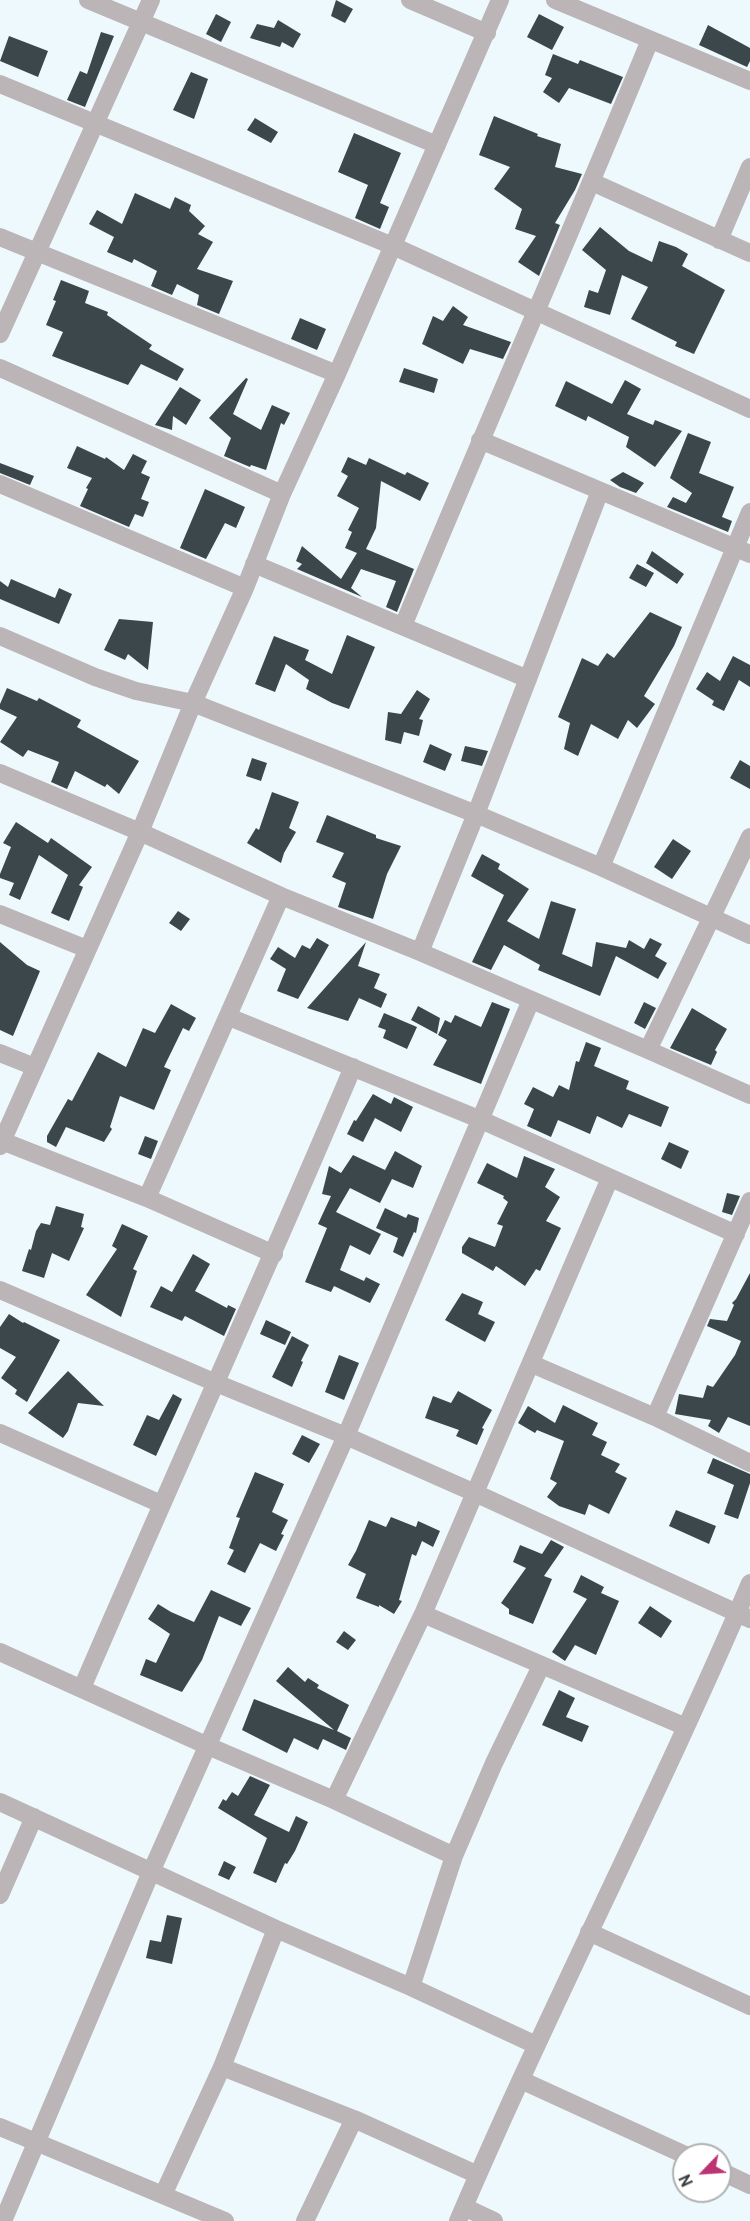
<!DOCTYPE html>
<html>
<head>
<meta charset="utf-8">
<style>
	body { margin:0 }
	#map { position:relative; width:750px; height:2221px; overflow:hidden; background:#eef9fe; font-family:Overpass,sans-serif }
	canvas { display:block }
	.north { position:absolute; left:672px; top:2143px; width:60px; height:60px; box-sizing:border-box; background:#fff; border:2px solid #afb1b2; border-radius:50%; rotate:245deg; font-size:16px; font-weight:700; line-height:24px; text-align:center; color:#373c3e }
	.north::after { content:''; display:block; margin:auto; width:21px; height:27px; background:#bc3472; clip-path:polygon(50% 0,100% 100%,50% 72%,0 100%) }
</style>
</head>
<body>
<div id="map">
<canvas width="750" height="2221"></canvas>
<div class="north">N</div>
</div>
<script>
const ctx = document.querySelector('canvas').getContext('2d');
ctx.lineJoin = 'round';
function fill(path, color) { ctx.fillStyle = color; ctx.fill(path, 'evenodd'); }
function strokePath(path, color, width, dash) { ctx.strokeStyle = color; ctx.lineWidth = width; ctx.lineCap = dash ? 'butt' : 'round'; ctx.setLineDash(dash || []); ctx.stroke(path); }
fill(new Path2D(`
	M336 0 353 9 345 23 331 16Z
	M216 14 231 22 221 42 206 34Z
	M539 14 564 27 552 50 527 37Z
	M278 20 301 34 293 48 282 42 280 47 250 38 257 24 274 28Z
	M708 25 750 48V61L747 67 699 45Z
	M101 32 114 36 85 107 67 100 80 71 87 74Z
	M9 36 48 51 38 77 0 61Z
	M553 54 578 64 580 60 623 77 611 104 569 88 559 103 543 92 552 78 545 75Z
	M191 72 208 79 194 119 173 110Z
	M494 116 538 134 537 136 561 144 555 167 582 174 575 190 555 223 560 225 539 276 518 262 536 236 515 229 522 209 494 189 510 167 479 155Z
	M255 118 278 132 271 143 247 130Z
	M354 133 401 153 380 203 389 207 380 229 355 218 368 185 338 172Z
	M135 193 170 209 175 197 191 205 189 211 205 226 198 234 213 242 197 269 233 281 219 314 197 305 199 295 177 284 172 295 151 286 157 271 134 259 132 263 107 252 114 237 89 224 97 210 122 224Z
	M600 227 629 251 652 262 659 241 676 247 688 254 682 266 725 290 694 354 675 346 677 342 631 319 648 287 622 275 610 315 584 307 589 290 598 293 606 270 582 250Z
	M61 280 89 291 85 303 108 312 107 315 152 345 149 349 184 369 177 381 141 364 128 385 52 356 63 332 46 325 56 301 53 300Z
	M453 306 468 317 463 325 511 342 503 359 470 349 463 364 422 344 433 316 443 321Z
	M300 318 326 329 317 350 291 339Z
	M404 368 438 379 434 393 399 382Z
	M246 378 248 379 233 414 261 430 272 405 290 413 284 425 281 423 266 470 251 465 250 467 224 456 231 438 209 418Z
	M625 380 641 389 627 414 653 425 655 420 682 431 655 467 626 447 629 437 588 416 586 421 555 406 566 381 612 404Z
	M180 387 201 400 186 425 173 416 172 430 155 425Z
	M688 433 711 442 699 473 734 487 722 517 732 521 728 532 667 507 673 497 686 503 692 493 670 478Z
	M77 446 105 459 106 457 124 470 133 454 147 461 141 473 150 477 141 499 149 502 143 517 135 514 129 527 80 506 88 489 86 488 92 478 67 468Z
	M348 457 366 465 369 458 405 475 407 472 429 483 420 501 381 481 376 528 366 549 414 569 397 612 386 607 396 581 361 569 351 588 362 597 297 569 302 564 296 561 302 546 341 579 357 553 345 548 352 532 348 530 359 508 337 496 348 476 341 472Z
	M0 463 34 476 30 485 0 473Z
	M623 472 644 483 636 493 620 487 610 480Z
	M205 489 245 507 236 528 225 523 206 559 180 548Z
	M652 551 684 574 677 584 646 563Z
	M637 564 654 573 646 587 629 578Z
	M11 579 55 598 59 588 72 594 59 624 0 599V581L8 587Z
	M650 612 682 627 674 646 644 696 655 704 637 728 628 720 618 739 591 724 578 756 564 749 570 723 558 717 582 658 598 666 607 653 614 658Z
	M119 619 153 622 148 670 128 654 125 660 104 650Z
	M347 635 375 647 349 709 332 703 306 689 309 680 286 664 275 692 255 684 274 636 309 650 305 660 332 674Z
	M733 656 750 665V687L739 680 724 711 712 705 714 701 696 689 707 672 720 681Z
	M7 688 37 701 39 698 81 720 77 727 139 761 119 794 107 784 105 787 75 771 67 789 51 782 59 762 28 750 23 757 0 742 17 717 0 709V704Z
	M417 690 430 699 419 719 423 720 419 736 404 732 401 744 385 740 388 712 401 714Z
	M430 744 452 754 445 771 423 762Z
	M465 746 488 751 482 766 461 761Z
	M252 758 267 763 261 781 246 776Z
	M740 760 750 766V789L730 778Z
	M272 792 299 802 289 828 296 832 284 853 281 863 247 843 256 828 259 830Z
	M327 815 376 835V838L401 846 387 874 373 919 338 907 346 883 332 877 344 853 316 842Z
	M16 822 48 843 51 838 92 867 79 885 83 887 69 921 51 913 68 875 39 855 20 900 9 895 14 883 0 878V874L11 847 3 843Z
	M673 839 691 851 672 879 654 867Z
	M482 854 500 864 498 869 529 889 507 921 539 939 551 901 576 909 562 954 592 967 596 942 626 948 629 940 644 949 650 938 662 944 655 956 667 963 658 979 616 956 600 996 538 970 540 965 504 945 491 970 472 962 504 895 471 876Z
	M178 911 190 919 181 931 169 923Z
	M317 938 329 945 298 999 277 991 286 969 270 959 278 947 295 958 302 945 310 949Z
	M0 942 27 965 40 971 13 1036 0 1030Z
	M366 942 358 966 380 974 374 988 387 994 381 1008 359 998 348 1021 307 1008Z
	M492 1002 510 1009 481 1084 433 1065 447 1040 438 1035 445 1020 451 1023 455 1015 481 1027Z
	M644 1002 656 1008 645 1029 634 1023Z
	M171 1004 196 1018 189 1031 183 1028 164 1067 171 1070 154 1110 120 1096 110 1127 112 1129 104 1142 66 1127 56 1147 47 1142V1136L68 1099 72 1101 98 1052 126 1067 143 1028 155 1033Z
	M418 1006 440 1018 437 1034 411 1020Z
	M692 1008 727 1029 715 1050 717 1052 711 1065 670 1048Z
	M384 1013 417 1027 407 1049 383 1038 386 1030 378 1027Z
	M586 1042 601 1048 594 1066 629 1081 626 1089 669 1107 661 1127 629 1114 622 1128 597 1116 590 1134 558 1120 551 1137 527 1126 534 1109 524 1104 533 1087 553 1097 559 1085 569 1090 576 1061 579 1062Z
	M373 1094 391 1104 394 1097 413 1107 401 1132 375 1118 363 1142 347 1134 354 1120 356 1121Z
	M145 1136 158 1141 151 1159 138 1154Z
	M669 1142 689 1151 681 1169 661 1159Z
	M395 1151 422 1166 413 1188 392 1179 380 1203 350 1188 336 1212 381 1234 370 1255 350 1245 340 1270 364 1281 366 1277 380 1284 370 1303 334 1286 331 1292 305 1282 327 1228 318 1224 331 1196 322 1194 329 1166 341 1173 353 1155 385 1170Z
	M524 1156 555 1169 545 1187 560 1197 546 1221 561 1228 540 1271 536 1269 525 1286 496 1266 493 1271 462 1253V1247L469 1237 495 1247 503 1226 497 1224 508 1202 503 1198 504 1196 477 1183 487 1163 517 1178Z
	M727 1193 740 1196 732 1215 722 1212Z
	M56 1206 84 1214 81 1227 84 1228 69 1261 52 1253 44 1278 22 1271 29 1249 31 1250 36 1231 41 1223 50 1225Z
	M385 1208 406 1218 408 1214 419 1218 416 1233 414 1232 403 1257 393 1252 398 1238 376 1228Z
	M122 1224 148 1236 133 1269 137 1271 121 1317 86 1295 117 1249 112 1246Z
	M193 1254 210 1264 195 1291 227 1308 228 1305 236 1309 224 1336 185 1316 182 1321 150 1307 161 1286 172 1292Z
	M750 1273V1426L728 1417 719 1433 708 1426 711 1420 675 1414 679 1394 703 1398 707 1385 713 1387 735 1355 741 1341 707 1326 710 1319 727 1321 734 1305 732 1303 736 1299Z
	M462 1293 483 1302 478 1314 495 1322 485 1342 445 1320Z
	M9 1314 23 1323 24 1322 60 1340 27 1402 15 1394 17 1390 1 1378 16 1357 0 1348V1327Z
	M266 1320 291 1332 285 1345 260 1334Z
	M292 1336 309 1345 301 1361 303 1362 292 1387 272 1377Z
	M339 1355 359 1363 344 1400 325 1392Z
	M68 1371 104 1406 78 1403 68 1431 63 1438 28 1413Z
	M458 1391 492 1410 482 1428 484 1429 477 1445 456 1436 459 1430 425 1418 433 1396 451 1403Z
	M173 1394 182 1399 156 1456 133 1445 147 1415 159 1420Z
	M563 1405 598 1423 592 1435 607 1442 601 1455 620 1464 615 1472 627 1478 609 1514 589 1504 585 1515 559 1506 547 1497 557 1483 550 1479 564 1441 537 1430 535 1433 518 1423 528 1406 555 1423Z
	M302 1435 320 1444 309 1463 292 1454Z
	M713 1458 750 1474V1483L738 1519 724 1514 734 1485 707 1473Z
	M255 1472 284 1484 272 1512 288 1520 281 1534 284 1535 276 1551 260 1543 245 1573 227 1564 234 1550 229 1548 240 1518 236 1517Z
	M676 1510 716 1526 709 1544 669 1526Z
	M391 1517 416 1527 418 1521 440 1531 433 1547 422 1541 416 1556 412 1554 399 1600 402 1601 394 1614 379 1605V1607L356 1598 366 1574 348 1565 356 1551 369 1520 386 1527Z
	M551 1540 564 1547 544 1576 552 1579 533 1624 509 1614V1609L501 1603 526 1568 513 1562 520 1545 542 1554Z
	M581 1575 604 1587 601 1593 619 1601 596 1655 575 1645 565 1661 552 1652 587 1599 573 1592Z
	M211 1590 251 1608 241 1626 219 1616 202 1660 182 1692 140 1675 146 1659 156 1663 170 1634 148 1619 158 1604 171 1612 194 1622Z
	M650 1606 672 1621 661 1638 638 1623Z
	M344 1631 356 1640 348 1650 336 1642Z
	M288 1667 305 1682 308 1678 319 1685 317 1688 349 1705 337 1731 351 1738 346 1750 323 1739 318 1750 294 1738 287 1753 242 1730 254 1699 334 1730 276 1681Z
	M559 1690 575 1698 566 1717 589 1726 582 1742 542 1725Z
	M250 1776 270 1785 254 1815 289 1832 296 1816 308 1822 295 1851 287 1864 285 1863 276 1883 253 1873 267 1838 218 1808 223 1799 226 1801 232 1792 238 1796Z
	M224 1861 236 1867 229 1880 218 1875Z
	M167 1915 182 1918 172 1964 146 1958 150 1940 161 1942Z`), '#3b474b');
strokePath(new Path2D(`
	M88 0 437 145
	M410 0 487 33
	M555 0 750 81
	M0 84 393 246 750 409
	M592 182 750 253
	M0 237 337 374
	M719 240 750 167
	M0 334 151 0
	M0 368 282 494
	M480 440 750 554
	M0 484 245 588
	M254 564 528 679
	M403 626C484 430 570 236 650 40
	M0 636 95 677 136 691 193 703 476 814 601 867 750 935
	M0 773 140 832 281 896 420 952 648 1050 750 1095
	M601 867 750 512
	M0 914 87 949
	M420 952 476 814 600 491
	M229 1017 479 1119 736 1234
	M648 1050 750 837
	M0 1053 35 1067
	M2 1141 147 1198 274 1254
	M0 1146 140 832 193 703 245 588 282 494 337 374 500 0
	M147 1198 281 896
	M0 1290 216 1383 346 1436 475 1493 750 1619
	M532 1364 655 1417 750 1463
	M655 1417 750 1201
	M0 1433 161 1504
	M423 1614 686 1727
	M0 1652 208 1746 334 1800 454 1856
	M82 1688C171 1481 265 1275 353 1067
	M334 1800 423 1614 610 1178
	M0 1802 276 1929 411 1987 536 2045
	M0 1895 34 1817
	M589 1932 750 2006
	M411 1987 454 1856 494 1763 541 1666
	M222 2067 354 2119 478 2175
	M521 2080 685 2155
	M0 2127 225 2221
	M720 2171 750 2185
	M163 2195 222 2067 276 1929
	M464 2207 494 2221
	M3 2221 151 1872 346 1436 531 1000
	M305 2221 354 2119
	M458 2221C550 2006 658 1798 750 1583`), '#bbb5b7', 18);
</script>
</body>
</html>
